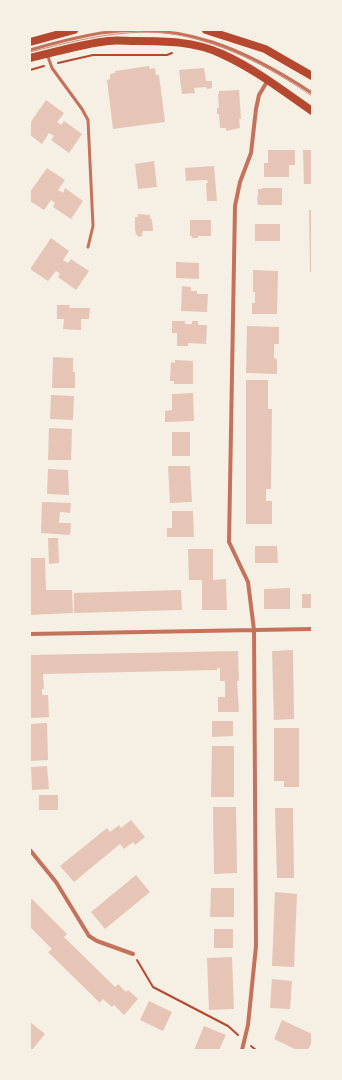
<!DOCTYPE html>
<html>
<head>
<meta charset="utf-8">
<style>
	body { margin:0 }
	#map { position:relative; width:342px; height:1080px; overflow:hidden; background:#f6efe4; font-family:"Exo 2",sans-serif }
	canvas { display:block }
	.frame { position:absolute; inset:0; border:31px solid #f6efe4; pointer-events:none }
</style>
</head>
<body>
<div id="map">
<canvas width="342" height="1080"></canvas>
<div class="frame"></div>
</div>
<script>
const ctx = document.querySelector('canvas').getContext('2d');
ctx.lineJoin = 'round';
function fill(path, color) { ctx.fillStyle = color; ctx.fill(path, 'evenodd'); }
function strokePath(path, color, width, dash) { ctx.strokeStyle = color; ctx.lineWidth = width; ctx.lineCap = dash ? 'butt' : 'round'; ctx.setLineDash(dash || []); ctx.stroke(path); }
fill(new Path2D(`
	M149 66 150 69 155 68 156 75H159L165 122 113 129 107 80 110 79V74L115 73V71Z
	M204 68 206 81H212V88L207 89 206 87 194 88 195 93 182 94 179 70Z
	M239 90 241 119H239L240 128 226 131V128H220L219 114H217V108H219L218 94H219V91Z
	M46 100 64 113 57 122 61 125 64 121 82 134 69 153 51 140 54 136 49 133 42 144 30 135V123Z
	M268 150H295V165H289V177H264V163H268Z
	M303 150H312V184H304Z
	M154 161 157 187 138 189 135 164Z
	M214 166 217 201H207L206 183H208L207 180 186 181 185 168Z
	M47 168 65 180 58 190 63 193 65 188 83 201 71 219 53 207 55 203 51 200 44 210 30 201V192Z
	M262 188H282V205H258L257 197 258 196V189H262Z
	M309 210H312V272H310Z
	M138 214 150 215V218L152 220 153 231H143L142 236 139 237 136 234 135 230V217H138Z
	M190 220H211V236H198V238H192V236H190Z
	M255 224H280V241H255Z
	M51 238 69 251 63 260 68 263 71 259 89 271 76 290 58 277 60 274 56 271 48 281 30 269Z
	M176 262 199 263V279L176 278Z
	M253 270 278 271 277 314H252V303H255V292H253Z
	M182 286 191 287V291H197V294H208L207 312 181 311Z
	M57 305H70L69 308H90L89 319H81V330L63 329 64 319H57Z
	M172 321H185V324H192V321H198V325H207L206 344 188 343V346H177V333H172Z
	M247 326 279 327V344H274V358L277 359V374L246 373Z
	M53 357 73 358V372H75V388H52Z
	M175 360 193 361V384H174V381H170L171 362 175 363Z
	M246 380H268V409H272L271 489H266V501H272V524H246Z
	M193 393 194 421 165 422V411L172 410V394Z
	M51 395 74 396 73 420 50 419Z
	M49 428 72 429 71 460H48Z
	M172 432H190V456H172Z
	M168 466H190L192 502 170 503Z
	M48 469 68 470 69 495 47 494Z
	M42 502 71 503 70 513 60 512 59 523H71L70 535 41 533Z
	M172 511H193L194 537H167V528H172Z
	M48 538H58L59 563 49 564Z
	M255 546H277L278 563H255Z
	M188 549H213V580L226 579 227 610H202V580H189Z
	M30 558H45L46 590H72L73 613 30 615Z
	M290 588V609H264V589Z
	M181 590 182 610 74 613V593Z
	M302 594H312V608H302Z
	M293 650 294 719 274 720 272 651Z
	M238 651 239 681H237L239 712H218V697H225V681H220V668H217V670L43 674 44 689H42V695H48L49 717 31 718 30 655Z
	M212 721H233V736L212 737Z
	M47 723 48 760 30 761V724Z
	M274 728H299V787H284V781H274Z
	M212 746H234V797H211Z
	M47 766 49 789 32 790 31 767Z
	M39 795H58V810H39Z
	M213 807H236L237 873 214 874Z
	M275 808H293L294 878H277Z
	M131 820 145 837 135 845 133 842 124 849 120 844 74 882 60 866 107 828 110 832 119 825 121 828Z
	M136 875 150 892 105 929 91 912Z
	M211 888H234V917H210Z
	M275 892 297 894 294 967 272 966Z
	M32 899 67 934 64 937 115 987 118 984 126 992 128 990 138 999 124 1015 114 1005 112 1007 103 999 100 1003 48 952 52 949 30 927V900Z
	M214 929H233V948H214Z
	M232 957 234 1009 209 1010 207 958Z
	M272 979 292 981 290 1009 270 1008Z
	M149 1001 172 1012 163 1031 140 1020Z
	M282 1020 312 1034V1041L308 1050H297L274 1039Z
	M30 1022 45 1034 32 1050H30Z
	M204 1026 226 1035 219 1050H194Z`), '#e6c5b7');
strokePath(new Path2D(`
	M58 63 93 55H167L172 53
	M30 70 44 66
	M137 960 153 987 228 1026 238 1035
	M251 1046 256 1050`), '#b5482f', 2);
strokePath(new Path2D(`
	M30 50C54 43 77 37 101 33 183 21 245 49 312 93
	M47 54 52 68 82 109 88 120 93 226 88 247`), '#c5725c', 3);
strokePath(new Path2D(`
	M30 634 312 629
	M30 850 56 882 89 936 97 941 133 954
	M242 1050 248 1025 256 946 254 630 248 582 229 542 235 206 240 182 251 153 256 109 259 95 268 80`), '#c5725c', 4);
strokePath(new Path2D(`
	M206 30 265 49 312 76
	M30 42 74 30
	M30 58C56 52 81 44 108 41 116 40 126 41 135 41 165 41 194 41 222 54 255 69 283 91 312 111`), '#b5482f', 8);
strokePath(new Path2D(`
	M30 52C74 41 119 29 165 33 217 39 270 67 312 96`), '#cf8b77', 1);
</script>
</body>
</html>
